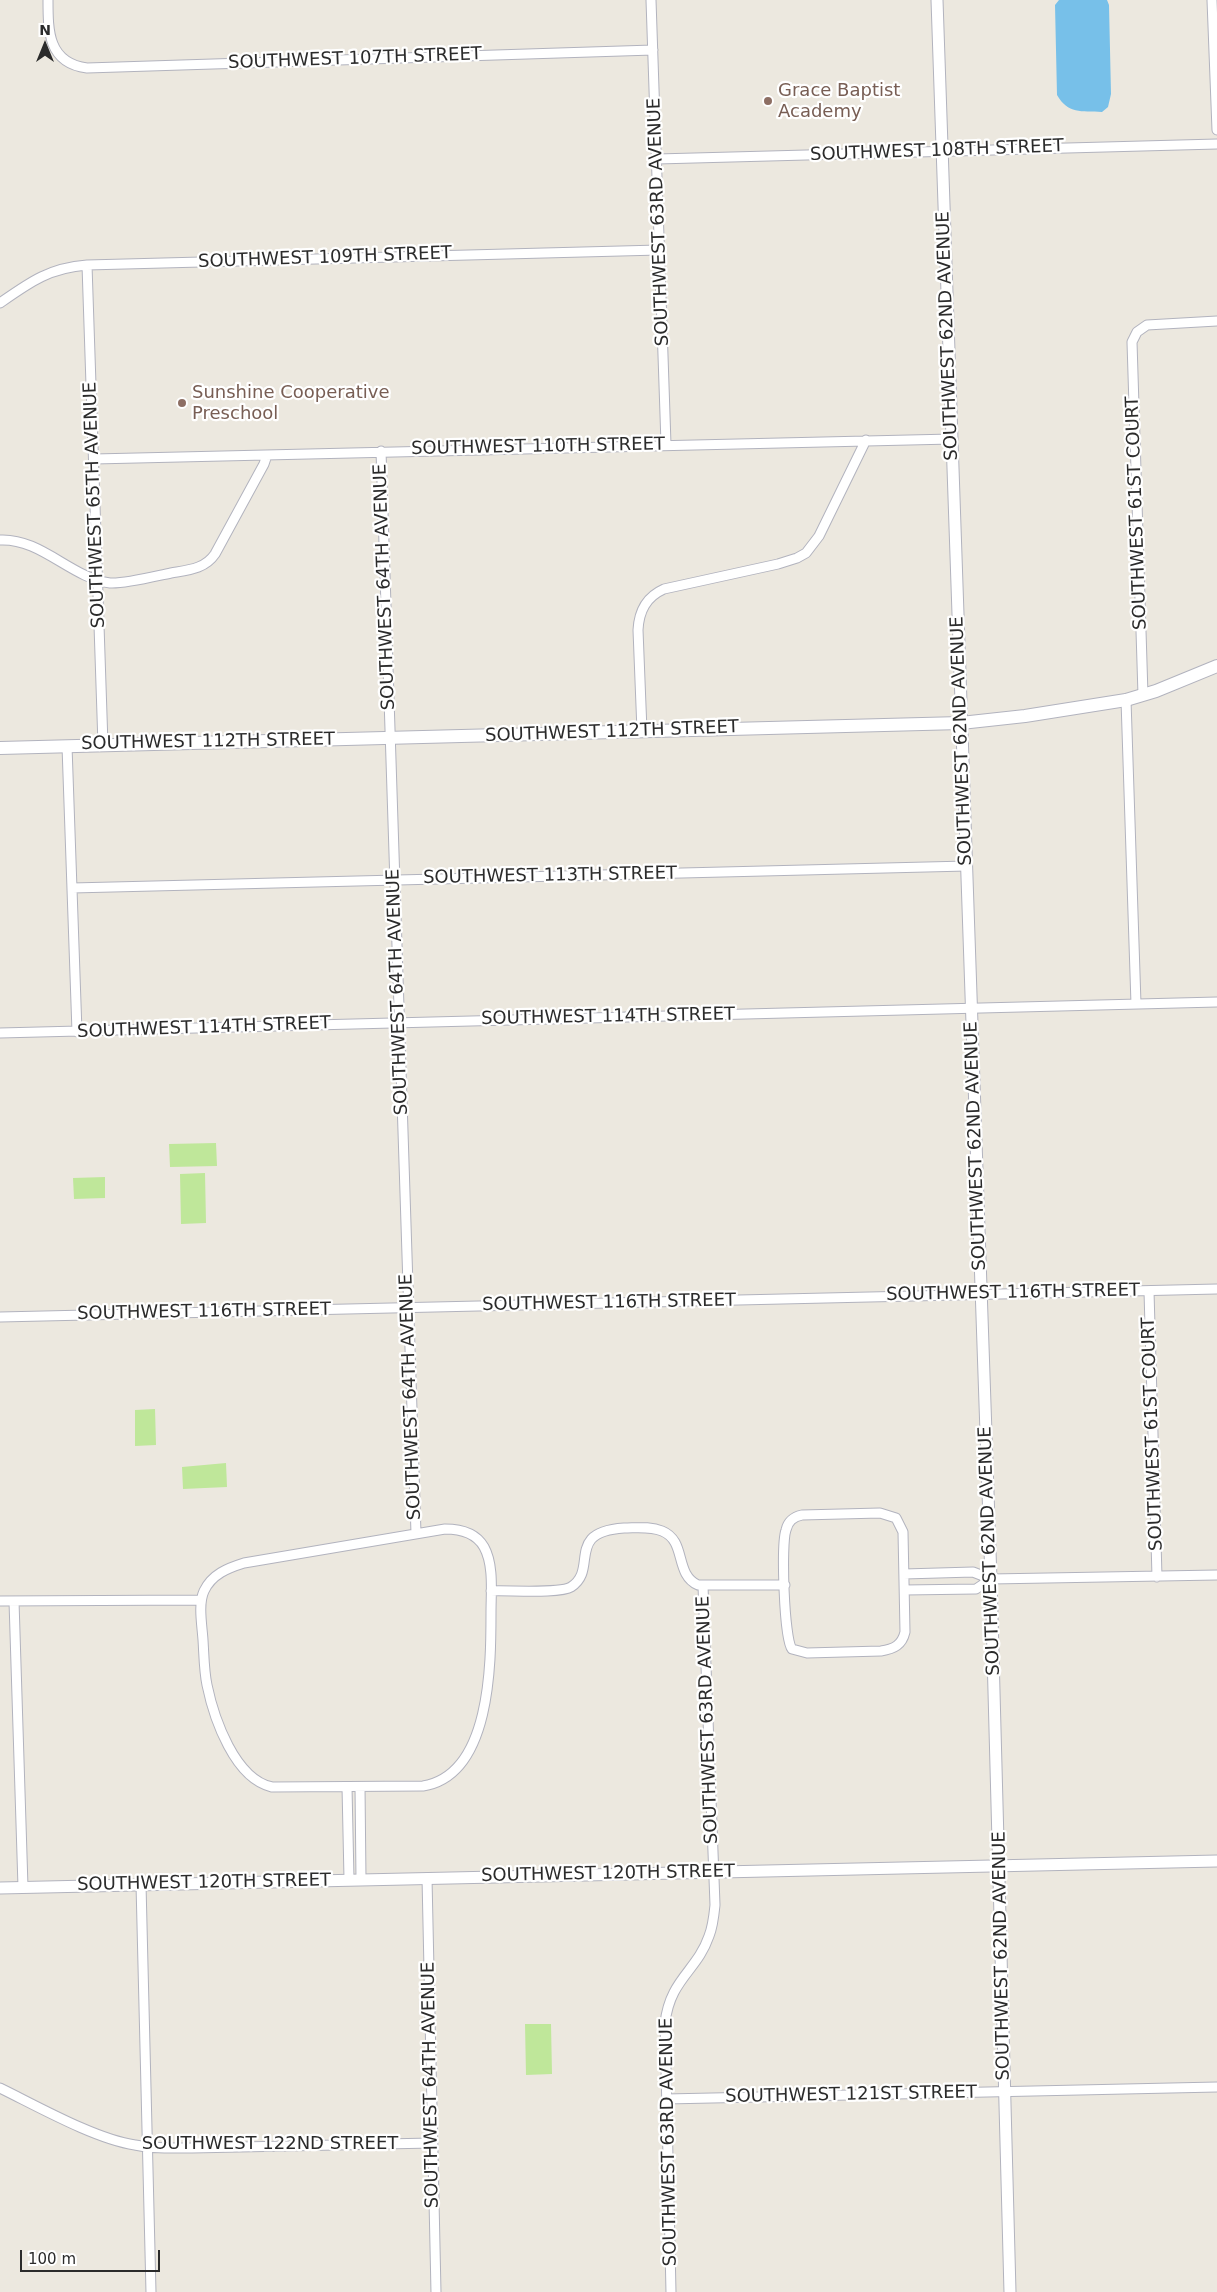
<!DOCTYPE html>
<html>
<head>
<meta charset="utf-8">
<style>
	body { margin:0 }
	#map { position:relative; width:1217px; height:2292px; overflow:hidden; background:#ece8df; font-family:"DejaVu Sans",sans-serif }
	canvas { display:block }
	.north { position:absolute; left:20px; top:20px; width:50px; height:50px; -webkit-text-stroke:4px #fff; paint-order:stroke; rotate:0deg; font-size:14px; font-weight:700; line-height:20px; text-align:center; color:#2b2b2b }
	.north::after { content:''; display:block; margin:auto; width:18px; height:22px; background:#2b2b2b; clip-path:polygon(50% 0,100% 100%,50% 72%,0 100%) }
	.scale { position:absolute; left:20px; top:2250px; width:140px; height:22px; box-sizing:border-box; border:2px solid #2b2b2b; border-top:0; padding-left:6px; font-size:15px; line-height:18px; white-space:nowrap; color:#2b2b2b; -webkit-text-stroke:4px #fff; paint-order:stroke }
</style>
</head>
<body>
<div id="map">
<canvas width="1217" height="2292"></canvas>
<div class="north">N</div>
<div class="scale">100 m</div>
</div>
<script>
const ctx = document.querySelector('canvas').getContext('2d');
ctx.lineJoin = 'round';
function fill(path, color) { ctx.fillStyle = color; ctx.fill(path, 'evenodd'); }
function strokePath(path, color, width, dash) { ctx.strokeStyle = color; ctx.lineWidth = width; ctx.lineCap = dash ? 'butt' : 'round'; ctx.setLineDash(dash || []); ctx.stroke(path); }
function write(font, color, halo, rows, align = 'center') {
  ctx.font = font + ' "DejaVu Sans",sans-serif'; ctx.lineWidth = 4.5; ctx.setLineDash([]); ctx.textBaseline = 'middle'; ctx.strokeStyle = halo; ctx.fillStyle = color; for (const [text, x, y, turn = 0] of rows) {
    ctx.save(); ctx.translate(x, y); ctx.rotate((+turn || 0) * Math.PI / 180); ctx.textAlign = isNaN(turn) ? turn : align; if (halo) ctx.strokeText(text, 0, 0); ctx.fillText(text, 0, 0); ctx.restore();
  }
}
fill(new Path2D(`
	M216 1143 217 1166 170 1167 169 1144Z
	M205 1173 206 1223 181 1224 180 1174Z
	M105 1177V1198L74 1199 73 1178Z
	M155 1409 156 1445 135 1446V1410Z
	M226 1463 227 1487 183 1489 182 1467Z
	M525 2024H551L552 2074 526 2075Z`), '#bfe79a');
fill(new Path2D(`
	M1059 0H1107L1109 5 1111 94 1108 107 1102 112C1081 111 1068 114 1057 95L1055 5Z`), '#77c0e9');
const minor = new Path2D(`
	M48 0C48 31 48 63 87 68L653 50
	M651 0 666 444
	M1212 0 1217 130
	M657 159 1217 144
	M87 265 103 745
	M0 303C30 282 49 268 87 265L659 250
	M381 451 416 1533
	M94 459 952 439
	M0 540C41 538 71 578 110 583 125 584 156 576 171 573 188 570 205 569 215 554L264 464 267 455
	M1143 695 1132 342 1137 332 1147 325 1217 321
	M1126 700 1136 1004
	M642 731 638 630C639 611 646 597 664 589L778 564 797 558 806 553 819 536 866 440
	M67 746 77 1032
	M72 888 967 866
	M0 1033 1217 1002
	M1149 1291 1157 1577
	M0 1317 1217 1289
	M880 1513 896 1518 903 1532 905 1632C902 1645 894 1649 881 1651L807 1653 792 1649C784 1639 781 1544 786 1530 788 1521 793 1517 802 1515Z
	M445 1529C461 1529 476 1533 484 1547 494 1565 491 1592 491 1612 491 1664 491 1775 423 1786L272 1787C235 1779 214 1719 207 1685 204 1671 204 1655 203 1640 202 1625 198 1604 204 1591 212 1574 228 1568 244 1563Z
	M904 1574 973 1572 991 1579 1217 1575
	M905 1590 976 1589 991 1579
	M491 1591C507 1590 560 1594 571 1587 599 1569 564 1532 624 1528 636 1528 650 1526 662 1531 687 1541 674 1574 698 1585H785
	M0 1601 201 1600
	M14 1601 23 1887
	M347 1787 349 1879
	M360 1787 361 1879
	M427 1878 436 2292
	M141 1884 151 2292
	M0 2088C37 2106 95 2139 135 2145 154 2149 173 2148 192 2148L432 2143
	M666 2099 1217 2087
	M671 2292 665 2023C670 1979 697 1971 709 1936 713 1926 714 1915 715 1905L703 1586`);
const tertiary = new Path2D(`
	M937 0 991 1579 1010 2292
	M0 1888 1217 1861`);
const secondary = new Path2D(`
	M0 748 961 723 1025 716 1126 700 1156 691 1217 666`);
strokePath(minor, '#b2b3be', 11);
strokePath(tertiary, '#b2b3be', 13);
strokePath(secondary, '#b2b3be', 14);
strokePath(minor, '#fff', 9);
strokePath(tertiary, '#fff', 11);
strokePath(secondary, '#fff', 12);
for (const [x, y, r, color] of [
	[768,101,5,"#8d6e63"],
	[182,403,5,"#8d6e63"]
]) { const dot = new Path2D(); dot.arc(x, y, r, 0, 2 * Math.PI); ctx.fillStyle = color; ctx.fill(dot); strokePath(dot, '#fff', 2); }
write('18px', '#2b2b2b', '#fff', [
	["SOUTHWEST 107TH STREET",355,59,-2],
	["SOUTHWEST 108TH STREET",937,151,-2],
	["SOUTHWEST 63RD AVENUE",659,222,-92],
	["SOUTHWEST 109TH STREET",325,258,-2],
	["SOUTHWEST 62ND AVENUE",948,336,-92],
	["SOUTHWEST 110TH STREET",538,447,-1],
	["SOUTHWEST 65TH AVENUE",95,505,-92],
	["SOUTHWEST 61ST COURT",1137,513,-92],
	["SOUTHWEST 64TH AVENUE",385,587,-92],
	["SOUTHWEST 112TH STREET",612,732,-2],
	["SOUTHWEST 62ND AVENUE",962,741,-92],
	["SOUTHWEST 112TH STREET",208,742,-1],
	["SOUTHWEST 113TH STREET",550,876,-1],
	["SOUTHWEST 64TH AVENUE",398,992,-92],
	["SOUTHWEST 114TH STREET",608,1017,-1],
	["SOUTHWEST 114TH STREET",204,1028,-2],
	["SOUTHWEST 62ND AVENUE",976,1146,-92],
	["SOUTHWEST 116TH STREET",1013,1293,-1],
	["SOUTHWEST 116TH STREET",609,1303,-1],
	["SOUTHWEST 116TH STREET",204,1312,-1],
	["SOUTHWEST 64TH AVENUE",411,1397,-92],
	["SOUTHWEST 61ST COURT",1153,1434,-92],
	["SOUTHWEST 62ND AVENUE",990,1551,-92],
	["SOUTHWEST 63RD AVENUE",708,1720,-92],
	["SOUTHWEST 120TH STREET",608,1874,-1],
	["SOUTHWEST 120TH STREET",204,1883,-1],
	["SOUTHWEST 62ND AVENUE",1002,1956,-91],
	["SOUTHWEST 64TH AVENUE",431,2085,-91],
	["SOUTHWEST 121ST STREET",851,2095,-1],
	["SOUTHWEST 63RD AVENUE",669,2142,-91],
	["SOUTHWEST 122ND STREET",270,2144]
]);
write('18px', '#785e54', '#fff', [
	["Grace Baptist",778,91],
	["Academy",778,112],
	["Sunshine Cooperative",192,393],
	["Preschool",192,414]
], 'left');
</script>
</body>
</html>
